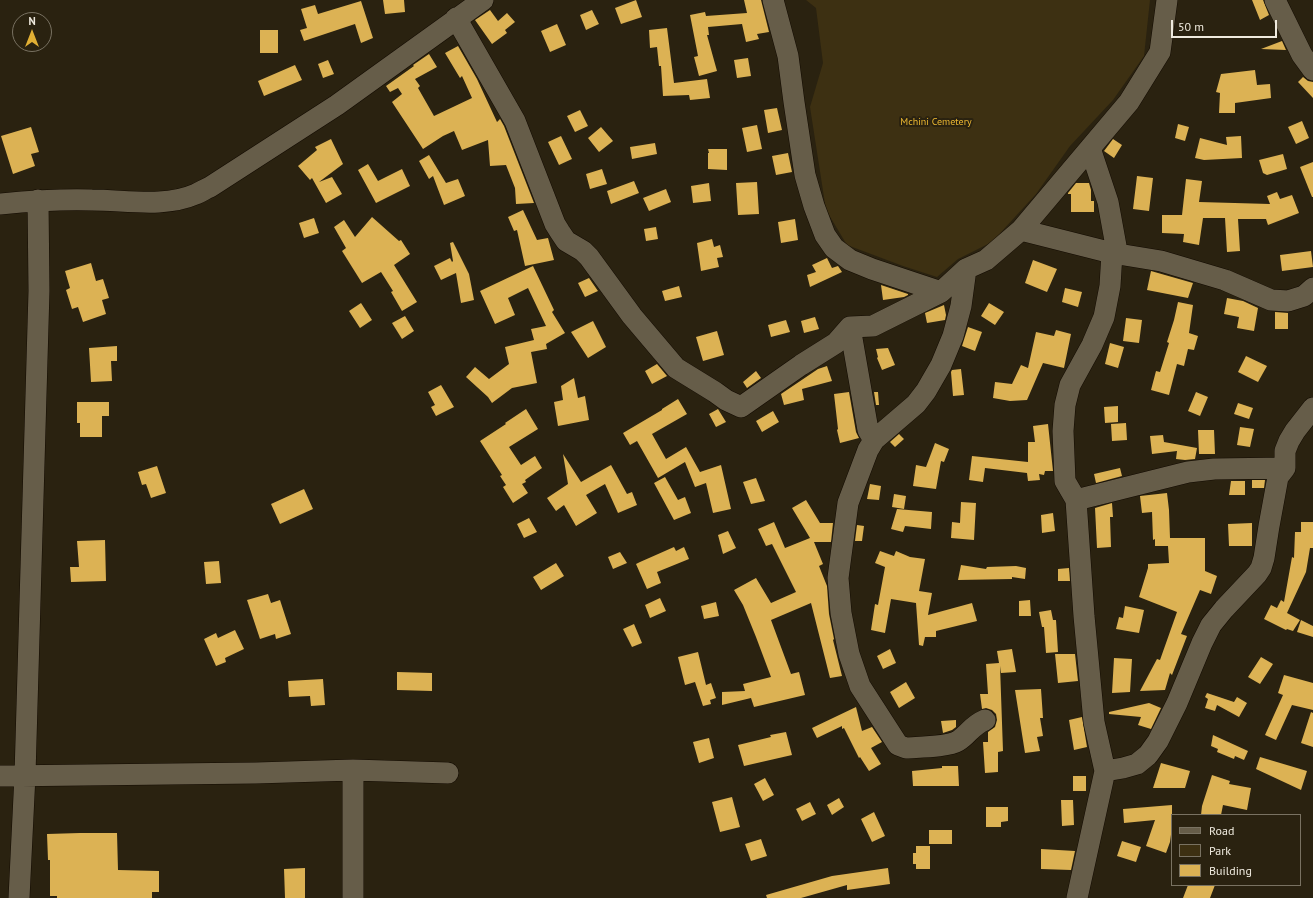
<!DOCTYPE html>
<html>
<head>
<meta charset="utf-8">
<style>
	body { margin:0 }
	#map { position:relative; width:1313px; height:898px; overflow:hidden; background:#2a2210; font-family:"PT Sans",sans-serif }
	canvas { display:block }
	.legend { position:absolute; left:1171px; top:814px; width:130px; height:72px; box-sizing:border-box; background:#2a2210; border:1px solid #797262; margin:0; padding:5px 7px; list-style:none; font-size:12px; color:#efeade }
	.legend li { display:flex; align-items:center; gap:8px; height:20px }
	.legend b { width:20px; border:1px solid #797262 }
	.north { position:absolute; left:12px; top:12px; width:40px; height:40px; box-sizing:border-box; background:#2a2210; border:1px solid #797262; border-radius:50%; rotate:0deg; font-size:11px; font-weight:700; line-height:16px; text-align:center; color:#efeade }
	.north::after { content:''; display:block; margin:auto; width:14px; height:18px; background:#e1af34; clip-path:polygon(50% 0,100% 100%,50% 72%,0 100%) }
	.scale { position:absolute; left:1171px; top:20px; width:106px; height:18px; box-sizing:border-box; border:2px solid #efeade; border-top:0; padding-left:5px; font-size:12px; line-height:14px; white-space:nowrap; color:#efeade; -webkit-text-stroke:3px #2a2210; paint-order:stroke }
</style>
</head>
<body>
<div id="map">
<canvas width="1313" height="898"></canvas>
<ul class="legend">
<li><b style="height:5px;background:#665d49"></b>Road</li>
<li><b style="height:11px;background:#3d3012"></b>Park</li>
<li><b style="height:11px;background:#dcb254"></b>Building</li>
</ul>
<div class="north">N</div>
<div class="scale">50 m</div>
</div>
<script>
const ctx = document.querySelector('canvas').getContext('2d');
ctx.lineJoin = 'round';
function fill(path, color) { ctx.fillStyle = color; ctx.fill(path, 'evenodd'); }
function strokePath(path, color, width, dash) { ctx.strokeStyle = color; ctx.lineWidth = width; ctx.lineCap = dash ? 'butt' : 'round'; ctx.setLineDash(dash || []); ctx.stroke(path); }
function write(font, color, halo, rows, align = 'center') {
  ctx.font = font + ' "PT Sans",sans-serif'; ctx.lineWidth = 4; ctx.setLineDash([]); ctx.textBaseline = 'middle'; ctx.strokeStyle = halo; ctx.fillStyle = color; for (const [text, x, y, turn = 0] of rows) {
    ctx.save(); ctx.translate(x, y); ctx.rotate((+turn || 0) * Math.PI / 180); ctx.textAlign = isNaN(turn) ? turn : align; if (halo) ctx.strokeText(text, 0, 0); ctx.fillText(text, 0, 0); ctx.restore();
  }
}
fill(new Path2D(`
	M806 0H1150L1144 56 1113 100 1070 146 1036 194 992 242 958 259 937 277 903 266 847 245 826 210 810 107 823 63 816 8Z`), '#3d3012');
fill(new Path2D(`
	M383 0H404L405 12 385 14Z
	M636 0 642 17 621 24 615 8Z
	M744 0H761L769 32 757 34 759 39 746 42 742 24 708 27 709 35H707L717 71 699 76 694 57 698 56 690 15 705 12 706 16 747 13Z
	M1252 0H1263L1269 15 1260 20Z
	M361 1 373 38 361 43 355 24 304 41 300 30 307 28 301 9 315 5 318 14Z
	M490 10 498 21 507 13 515 22 505 30 507 33 492 44 475 20Z
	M592 10 599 24 586 30 580 15Z
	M557 24 566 45 550 52 541 31Z
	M667 28 674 83 707 79 710 98 690 100 689 95 663 96 661 66H659L657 47 650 48 649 30Z
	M260 30H278V53H260Z
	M1282 41 1286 50 1261 49Z
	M458 46 477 79 497 122 500 119 504 126 534 203 516 204 515 188 506 165 490 166 488 140 462 150 454 131 443 136 423 149 392 102 402 94 398 88 390 92 386 86 414 66 413 65 429 54 437 67 415 79 420 86 418 88 434 116 472 98 462 76 460 78 445 53Z
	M748 58 751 76 737 78 734 60Z
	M328 60 334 74 323 78 318 64Z
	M295 65 302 80 264 96 258 81Z
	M1255 70 1257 85 1270 84 1271 98 1235 103V113H1219L1220 93 1216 92 1221 74Z
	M1303 77 1308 81 1313 82V98L1298 82Z
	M777 108 782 130 768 133 764 110Z
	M580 110 588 126 575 132 567 116Z
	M1302 121 1309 138 1296 144 1288 127Z
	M1178 124 1189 127 1185 141 1175 138Z
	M757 125 762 149 747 152 742 128Z
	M31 127 39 152 31 154 35 166 13 174 1 136Z
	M601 127 613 141 599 152 588 138Z
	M561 136 572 159 559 165 548 142Z
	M1241 136 1242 158 1204 160 1195 158 1200 138 1227 145 1226 137Z
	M331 139 343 164 319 182 332 177 342 194 326 203 312 178 310 180 298 166 317 150 315 147Z
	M1113 139 1122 145 1114 158 1104 151Z
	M655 143 657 154 632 159 630 147Z
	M708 149H727V170L708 169V153H709Z
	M788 153 792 172 776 175 772 156Z
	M1283 154 1287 169 1267 175 1263 173 1259 160Z
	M429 155 446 183 458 179 465 196 444 205 433 176 429 179 419 161Z
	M1313 162V197H1312L1300 167Z
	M368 164 378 181 402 169 410 186 376 203 358 170Z
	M602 169 607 184 590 189 586 174Z
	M1137 176 1153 178 1149 211 1133 209Z
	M1186 179 1202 181 1199 202 1270 204 1267 196 1277 192 1280 199 1292 195 1299 213 1268 225 1266 219H1238L1240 251 1227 252 1225 218H1203L1199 245 1183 242 1184 234 1162 233V215H1182Z
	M634 181 639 193 611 204 607 191Z
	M757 182 759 214 738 215 736 183Z
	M709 183 711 201 693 203 691 186Z
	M1076 183H1089L1091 190V201H1094V212H1071V194H1068V193Z
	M666 189 671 202 649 211 643 198Z
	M523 210 537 240 548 238 554 260 525 266 517 230 514 231 508 217Z
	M372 217 399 241 401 240 410 254 394 265 417 302 402 311 391 292 393 291 381 272 362 283 342 251 346 248 334 227 344 220 355 237Z
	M314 218 319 233 304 238 299 223Z
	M795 219 798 240 781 243 778 222Z
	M656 227 658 239 646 241 644 229Z
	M712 239 714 247 720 245 723 257 717 258 719 267 701 271 697 243Z
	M453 242 469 274 474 300 461 303 456 273 441 280 434 266 450 258 452 262 453 261 450 243Z
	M1311 251 1313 267 1282 271 1280 255Z
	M827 258 832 268 838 266 842 272 810 287 807 275 816 272 812 265Z
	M1033 260 1057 269 1047 292 1025 283Z
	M91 263 96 281 103 279 109 298 102 300 106 314 83 322 78 307 72 309 66 290 70 288 65 271Z
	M533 266 554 310 552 312 565 333 546 344 547 349 531 352 537 383 512 388 492 403 488 397 466 377 475 367 489 379 509 364 505 347 534 340 531 329 546 326 528 288 508 298 515 315 495 324 480 291Z
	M1151 271 1193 283 1188 298 1147 290Z
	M589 278 598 291 585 297 578 283Z
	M881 285 908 294V295L904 297 883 300Z
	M679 286 682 297 665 301 662 291Z
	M1065 288 1082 292 1078 307 1062 302Z
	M1227 298 1243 301 1258 308 1254 331 1237 328 1239 317 1224 314Z
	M1178 302 1193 305 1189 333 1198 336 1194 350 1188 349 1184 366 1177 364 1169 395 1151 390 1156 371 1160 372 1169 343 1167 342 1174 320Z
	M361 303 372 320 360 328 349 311Z
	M989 303 1004 312 995 325 981 316Z
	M944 305 946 315 945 320 927 323 925 313Z
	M1275 312 1288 313V329H1275Z
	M405 316 414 331 402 339 392 323Z
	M815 317 819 329 804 333 801 321Z
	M1126 318 1142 320 1139 343 1123 341Z
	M786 320 790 332 771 337 768 325Z
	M593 321 606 347 588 358 571 332Z
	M968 327 982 332 975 351 962 346Z
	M1056 330 1071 334 1064 368 1043 363 1027 400 1010 401 993 398 995 382 1012 384 1021 365 1028 368 1036 332 1054 336Z
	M717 331 724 355 703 361 696 337Z
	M1110 343 1124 347 1118 368 1105 364Z
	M117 346V361H111L112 381 91 382 89 348Z
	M888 348 895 365 882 370 877 358 878 357 876 349Z
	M1246 356 1267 366 1258 382 1238 372Z
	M657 364 667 376 652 384 645 371Z
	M827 366 832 381 802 389 804 400 784 405 781 394 818 369Z
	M961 369 964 395 953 396 951 372 952 370Z
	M756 371 761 378 747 388 743 382Z
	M574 378 578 398 585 396 589 420 558 426 554 402 563 400 561 386Z
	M441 385 454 407 436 416 431 407 435 405 428 392Z
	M849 392 856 432 859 438 840 443 837 430 838 429 834 394Z
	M874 392H878L879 405H876Z
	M1196 392 1208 397 1200 416 1188 411Z
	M678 399 687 414 652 434 666 459 686 447 700 472 721 465 731 509 713 513 706 483 695 487 685 462 658 478 637 441 630 445 623 433 662 410V409Z
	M77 402H109V416H102V437H80V423H77Z
	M1238 403 1253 408 1249 419 1234 414Z
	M1118 406V422L1105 423 1104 407Z
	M526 409 538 429 509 447 521 465 535 456 542 468 525 480 526 482 522 484 528 493 513 503 503 487 506 485 500 476 502 475 480 441 506 424 505 423Z
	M718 409 726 422 716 427 709 414Z
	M773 411 779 422 762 432 756 421Z
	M1126 423 1127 440 1112 441 1111 424Z
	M1048 424 1053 471H1045L1044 475 1039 474 1040 480 1028 481 1027 473 985 468 983 482 969 480 972 456 1028 462V442H1035L1033 426Z
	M1240 427 1254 429 1250 447 1237 445Z
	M1198 430H1214L1215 454H1199Z
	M899 434 904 439 895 447 890 442Z
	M1163 435 1164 442 1197 448 1195 459 1185 460 1176 459 1177 451 1152 454 1150 436Z
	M935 443 949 449 944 462 941 461 936 489 913 486 916 465 926 467Z
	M563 454 581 482 611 465 627 494 632 492 637 505 618 513 605 484 586 495 597 513 576 526 564 505 556 511 547 498 568 484Z
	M157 466 166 493 151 498 146 484 142 485 138 472Z
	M1120 468 1122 476 1096 483 1094 474Z
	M665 477 678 500 685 497 691 513 674 520 654 483Z
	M756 478 765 501 751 504 743 482Z
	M1252 480H1265L1264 488H1252Z
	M1231 481H1245V495H1229Z
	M870 484 881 486 879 500 867 499Z
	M304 489 313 509 280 524 271 504Z
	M1167 493 1169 510 1170 538H1205V571L1217 576 1211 594 1200 590 1181 634 1187 636 1172 675 1170 673 1165 690 1140 691 1157 659 1160 660 1177 612 1139 597 1148 568V564L1169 563 1168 546H1155V539L1153 540 1152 512 1142 513 1140 496Z
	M894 494 906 496 904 509 892 507Z
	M806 500 820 523H833L831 542H814L823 564 819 566 827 586 829 614 834 639 833 640 842 676 830 678 811 603 771 620 791 674 799 672 805 695 754 707 751 698 722 705V692L745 691 743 684 771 677 756 637 743 605 734 590 756 578 771 603 796 592 772 544 766 546 758 529 774 522 785 548 810 538 792 508Z
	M961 502 976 503 974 540 951 538 952 522 960 523Z
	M1112 503 1113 517H1110L1111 547 1097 548 1095 508Z
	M897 509 932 512 931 529 905 526 903 532 891 529Z
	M1053 513 1055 531 1042 533 1041 515Z
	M529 518 537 532 524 538 517 524Z
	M1301 522H1313V548H1310L1306 572 1287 613 1300 620 1293 631 1287 629 1286 630 1264 619 1271 605 1277 608 1281 600 1284 602 1292 557 1294 558 1295 532H1301Z
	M1252 523V546H1229L1228 524Z
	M857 525 864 526 862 541H855Z
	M728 531 736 548 723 554 718 535Z
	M105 540 106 581 71 582 70 567H79L77 541Z
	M674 547 676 551 684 547 689 559 657 572 661 583 647 589 636 564 640 562Z
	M880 551 894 556 896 551 910 557 925 559 919 591 932 593 928 615 972 603 977 621 936 631V637H925L923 646 919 645 916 603 891 599 885 633 871 630 875 604 878 605 885 567 875 563Z
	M620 552 627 563 613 569 608 557Z
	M219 561 221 583 206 584 204 562Z
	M556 563 564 576 541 590 533 577Z
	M961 565 986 569 987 567 1016 566 1026 568 1025 579 1012 577V579L958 580Z
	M1069 568 1070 581H1058V569Z
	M268 594 271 603 280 600 291 634 276 639 275 634 260 639 247 600Z
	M660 598 666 611 650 618 645 605Z
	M1030 600 1031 616H1019V601Z
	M716 602 719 616 704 619 701 606Z
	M1125 606 1144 610 1139 633 1116 629 1119 617 1123 618Z
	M1051 610 1053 620H1056L1058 652 1046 653 1044 627H1042L1039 612Z
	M1301 620 1313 626V637L1297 632Z
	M634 624 642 643 632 647 623 629Z
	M235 630 244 649 225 658 226 662 216 666 204 639 216 633 218 638Z
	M890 649 896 663 883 669 877 656Z
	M1012 649 1016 672 1001 673 1000 666 1003 751 998 752V772L985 773 983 742H988V732L995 727 997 720 996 714 992 710 986 708 982 709 980 694H988L986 664 999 663 997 651Z
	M698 652 706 685 711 683 716 698 710 700 711 704 703 706 695 682 685 685 678 657Z
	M1055 654H1075L1078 681 1058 683Z
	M1261 657 1273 664 1260 684 1248 677Z
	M1114 658 1132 659 1130 692 1112 693Z
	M397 672 432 673V691L397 690Z
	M1284 675 1313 683V710L1292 705 1276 740 1265 735 1283 695 1278 693Z
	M323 679 325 705 311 706 310 696 289 697 288 681Z
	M906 682 915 698 899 708 890 692Z
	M1041 689 1043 718H1040L1043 736 1037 737 1040 751 1025 753 1015 690Z
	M1207 693 1234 702 1237 697 1247 703 1239 717 1217 705 1215 711 1205 708 1208 699 1205 697Z
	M1149 703 1161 708 1151 729 1138 725 1141 717 1109 714V712Z
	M856 707 862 731 872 727 882 742 871 748 881 764 869 771 860 757 859 758 844 728 842 729V726L817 738 812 728Z
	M1311 712 1313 713V747L1301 743Z
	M1082 717 1087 747 1074 750 1069 720Z
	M956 720V727L952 730 943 733 941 721Z
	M786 732 792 755 744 766 738 745 771 737 770 735Z
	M1213 735 1248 751 1244 760 1235 756 1234 759 1217 752 1218 749 1211 746Z
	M709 738 714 758 699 763 693 742Z
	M1260 757 1307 771 1301 790 1256 769Z
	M1161 763 1190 771 1185 788H1153Z
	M942 766H958L959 786H913L912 771 942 768Z
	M1212 775 1230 781 1229 784 1251 788 1247 810 1223 805 1221 815H1201L1202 806Z
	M1073 776H1086V791H1073Z
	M765 778 774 795 763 801 754 784Z
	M732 797 740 827 720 832 712 802Z
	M839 798 844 807 832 815 827 805Z
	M1061 800H1073L1074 825 1062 826Z
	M810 802 816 814 802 821 796 809Z
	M1172 805V827L1170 842 1166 853 1146 846 1155 820 1124 823 1123 809Z
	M986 807H1008V821L1001 822V827H986Z
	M874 812 885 836 872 842 861 819Z
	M929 830H952V844H929Z
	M80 833H117L118 870 159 871V892H152V898H57V896H50V860H48L47 834Z
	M761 839 767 856 751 861 745 844Z
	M1122 841 1141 847 1136 862 1117 856Z
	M916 846H930V869H916V864H913V853H916Z
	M1041 849 1075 851 1071 870 1041 869Z
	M305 868V898H285L284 869Z
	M888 868 890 884 847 890V885L801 898H767L766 895 832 876Z
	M1188 885H1215L1210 898H1183Z`), '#dcb254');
const minor = new Path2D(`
	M773 0 788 56 794 102 805 175 814 206 825 235 834 248 850 260 872 269 941 292
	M1275 0 1302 55 1313 70
	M456 18 515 121 555 224 560 232 566 241 583 251 589 257 632 316 676 368 715 392 726 400 741 407 801 365 836 343 850 327 873 326 941 292 966 269 986 260 1021 230 1129 102 1160 52 1167 0
	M0 204C31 201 61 199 92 200 126 200 164 208 196 194 201 192 205 189 210 187L337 105 483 0
	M1021 230 1112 253 1161 261 1225 280 1271 300 1288 301 1304 296 1313 288
	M850 327 868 430 874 440 868 450 848 503 838 578 841 613 849 654 860 686 898 745 906 748C918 747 948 747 958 741 969 734 971 726 985 720
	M874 440 916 404 926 391 941 365 953 336 961 306 966 269
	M1076 500 1188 472 1214 469 1285 468
	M353 770V898
	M1105 771 1123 768 1137 764 1148 755 1158 741 1177 703 1202 643 1211 625 1224 609 1257 574 1261 568 1264 558 1269 526 1278 477 1285 468V451L1289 441 1295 431 1313 408
	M0 776 256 773 353 770 448 773
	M19 898 25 775 39 291 38 200
	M1077 898 1105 771 1094 722 1084 616 1076 500 1065 481 1063 431 1065 405 1070 385 1092 345 1104 317 1110 286 1112 253 1116 246 1108 202 1090 148`);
strokePath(minor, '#130b00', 22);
strokePath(minor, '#665d49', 21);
write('10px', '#edb831', '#2a2210', [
	["Mchini Cemetery",936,122]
]);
</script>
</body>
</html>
